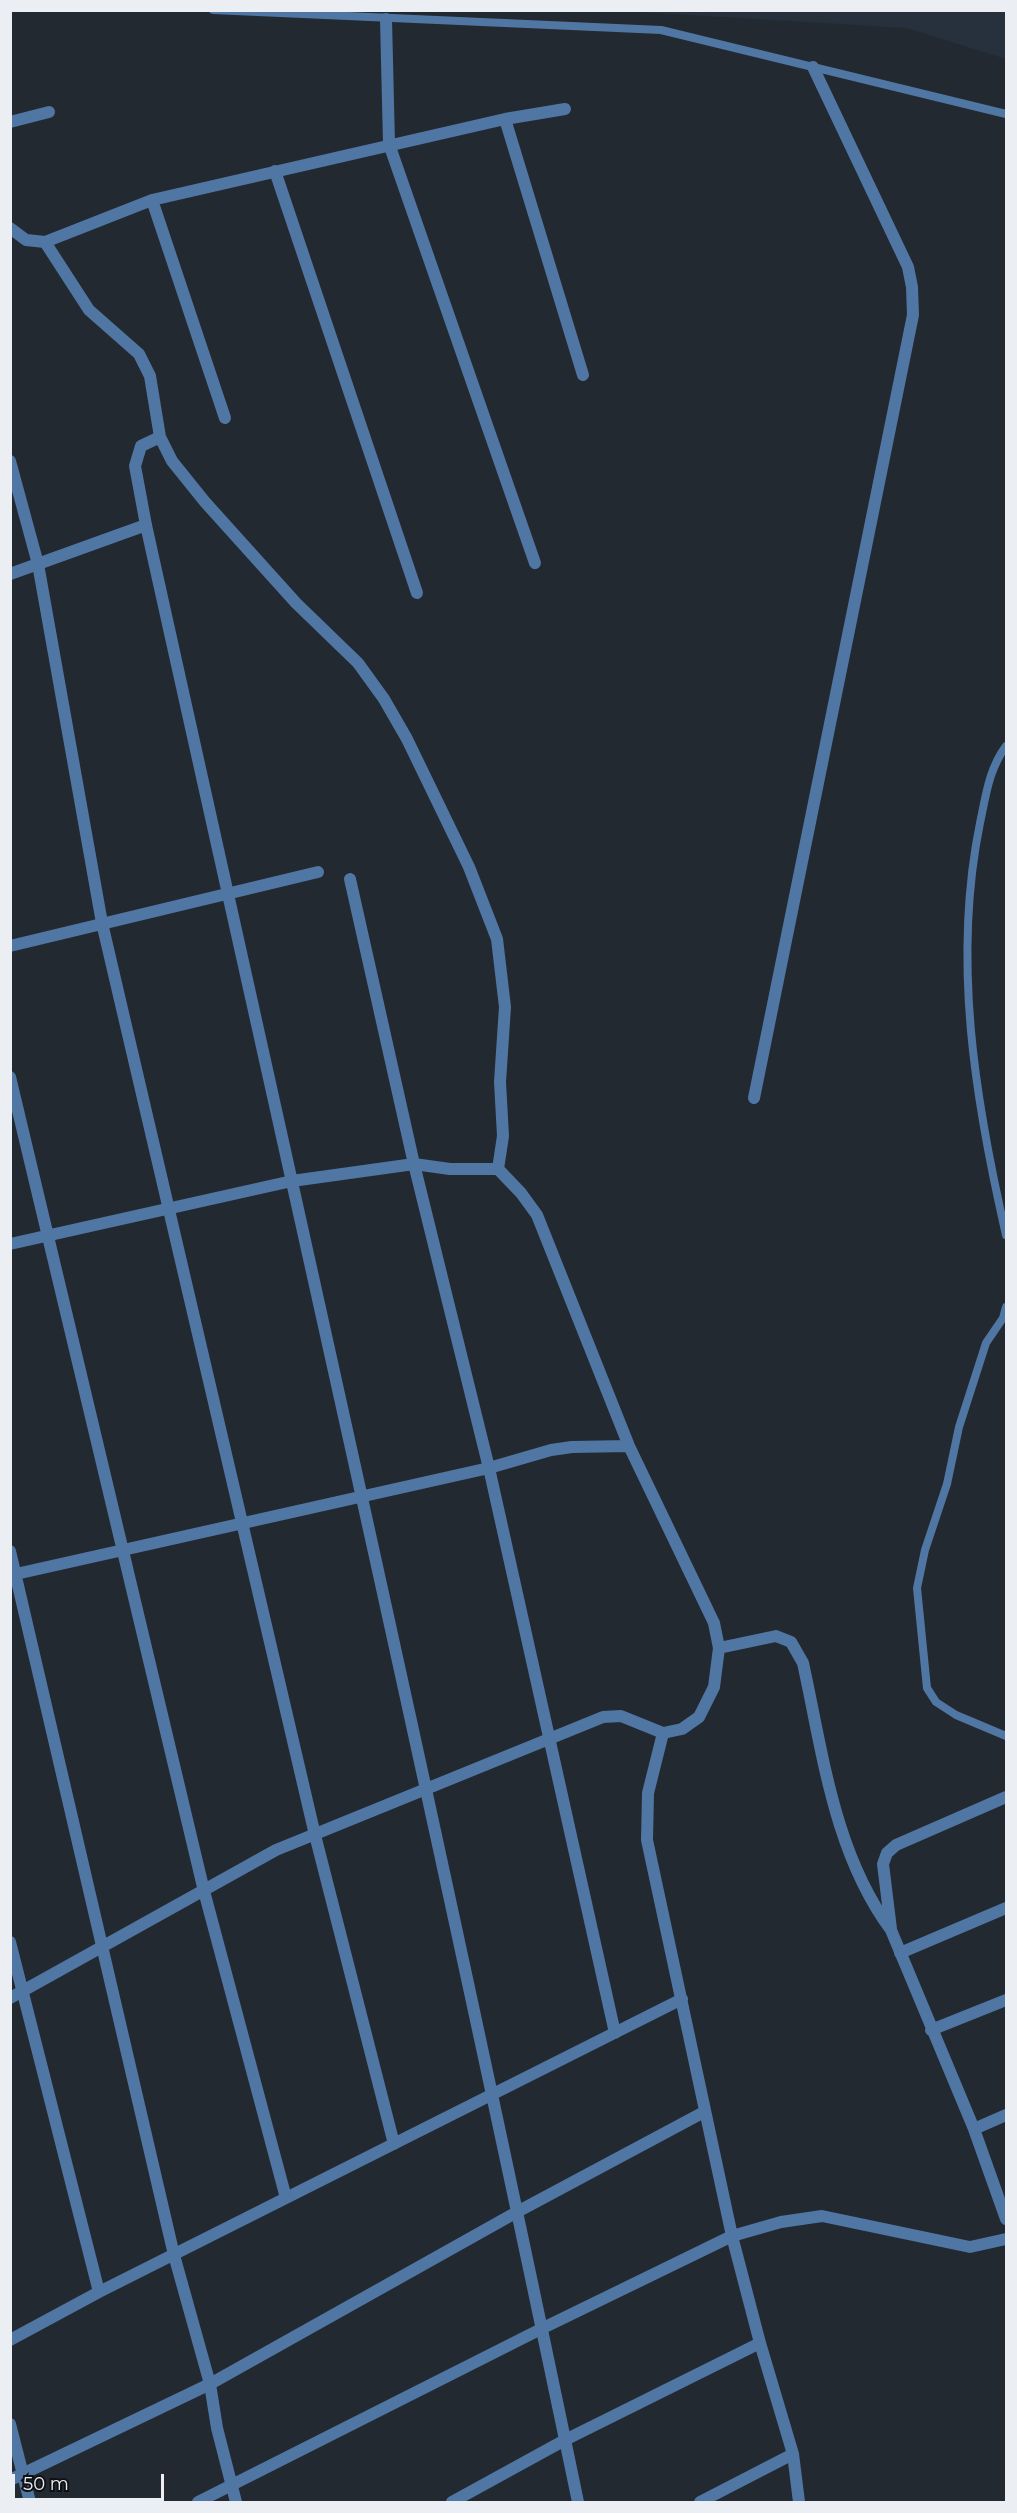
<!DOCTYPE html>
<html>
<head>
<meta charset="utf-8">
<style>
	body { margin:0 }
	#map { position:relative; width:1017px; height:2513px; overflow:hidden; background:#232930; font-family:Montserrat,sans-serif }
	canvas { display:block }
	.frame { position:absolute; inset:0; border:12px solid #ebeff4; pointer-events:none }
	.scale { position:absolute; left:12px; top:2474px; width:152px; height:27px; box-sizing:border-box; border:3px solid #ebeff4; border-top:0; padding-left:8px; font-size:18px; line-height:21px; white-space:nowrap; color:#ebeff4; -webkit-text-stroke:4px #0f1115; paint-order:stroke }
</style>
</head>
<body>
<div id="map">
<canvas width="1017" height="2513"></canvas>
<div class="frame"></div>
<div class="scale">50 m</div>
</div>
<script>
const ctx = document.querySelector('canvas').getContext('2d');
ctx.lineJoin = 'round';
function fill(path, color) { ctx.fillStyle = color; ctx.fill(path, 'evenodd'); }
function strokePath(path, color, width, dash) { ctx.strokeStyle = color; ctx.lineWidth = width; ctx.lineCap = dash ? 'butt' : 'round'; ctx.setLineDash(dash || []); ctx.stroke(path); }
fill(new Path2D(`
	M623 11H1006V59L907 28Z`), '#27313d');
strokePath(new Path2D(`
	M213 10 661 30 1006 114
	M1006 746C989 769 986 795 980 823 952 960 975 1100 1006 1235
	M1006 1307 1003 1318 986 1343 959 1427 947 1484 925 1550 917 1588 927 1688 936 1702 956 1715 1006 1736`), '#5076a4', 8);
strokePath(new Path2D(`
	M386 19 389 144 535 563
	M505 119 583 375
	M10 122 49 112
	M275 171 417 593
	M152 200 225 418
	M10 228 26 240 45 242 89 310 139 354 150 376 160 437 172 461 205 502 296 603 358 663 384 699 407 739 469 867 497 939 505 1007 500 1082 503 1136 498 1169 521 1193 537 1215 629 1446 714 1623 719 1648 714 1687 699 1717 682 1729 663 1733 621 1716 603 1717 276 1850 10 1998
	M45 242 152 200 505 119 565 109
	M160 437 141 446 135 466 146 525C292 1184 441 1842 578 2502
	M10 461 38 564 102 923 315 1835 394 2144
	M10 574 146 525
	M350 879 414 1164 489 1468 615 2033
	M10 946 318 872
	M10 1077 204 1891 286 2198
	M754 1098 913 315 912 287 908 267 813 67
	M10 1244 292 1181 414 1164 450 1169H498
	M10 1551 174 2255 210 2384 217 2428 236 2502
	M16 1574 489 1468 551 1450 572 1447 629 1446
	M719 1648 776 1636 791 1642 803 1663C823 1754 834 1853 891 1930L974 2129 1006 2219
	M663 1733 648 1793 647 1840 732 2236 760 2343 793 2454 799 2502
	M891 1929 883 1864 887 1853 896 1845 1006 1797
	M10 1942 99 2292
	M900 1953 1006 1908
	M931 2030 1006 2000
	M974 2129 1006 2115
	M10 2340 99 2292 682 1999
	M10 2424 30 2502
	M10 2480 210 2384 517 2212 704 2112
	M198 2502 543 2328 732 2236 781 2222 822 2216 970 2247 1006 2239
	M452 2502 565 2440 760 2343
	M700 2502 793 2454`), '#5076a4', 12);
</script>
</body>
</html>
